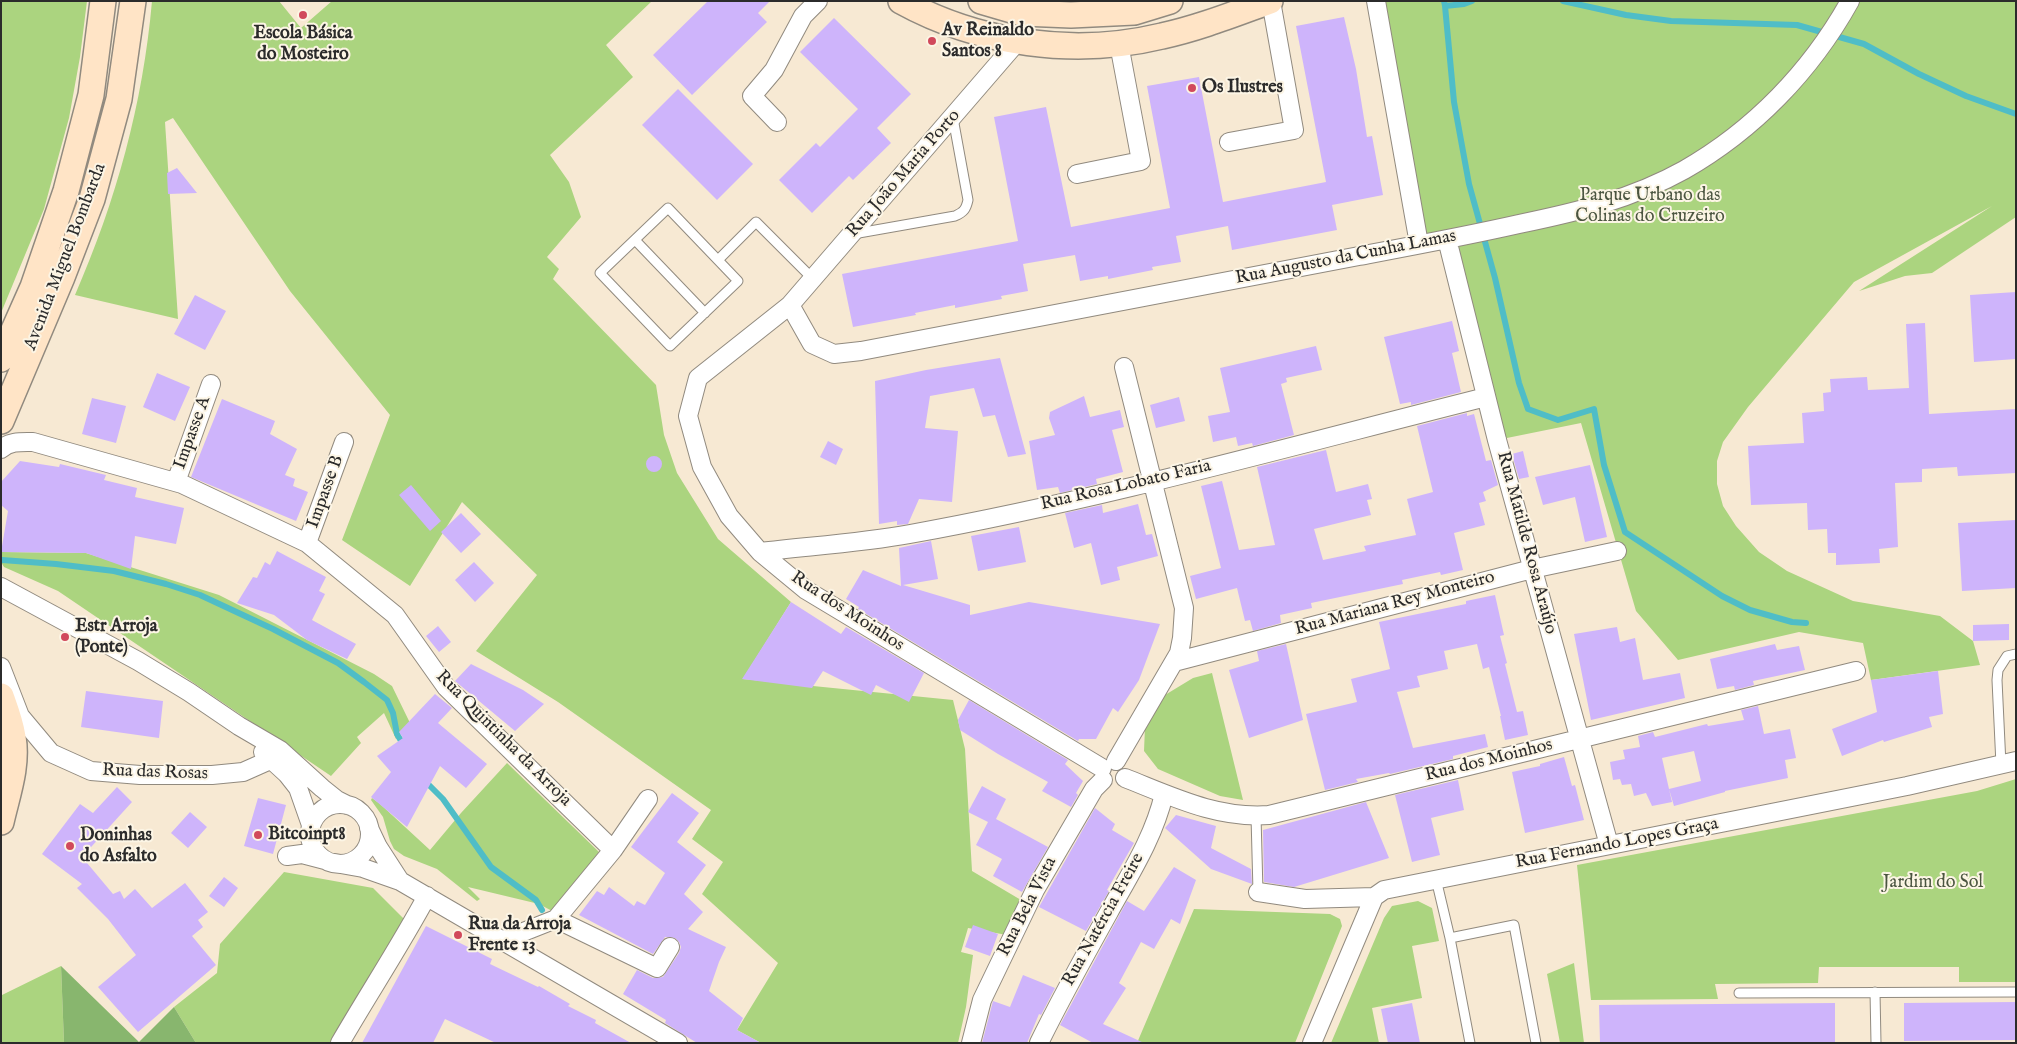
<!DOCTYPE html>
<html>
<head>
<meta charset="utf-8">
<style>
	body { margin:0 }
	#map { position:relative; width:2017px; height:1044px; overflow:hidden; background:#f7e9d3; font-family:"IM FELL English",serif }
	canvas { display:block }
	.frame { position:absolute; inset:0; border:2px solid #2b2b2b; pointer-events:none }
</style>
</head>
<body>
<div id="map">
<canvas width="2017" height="1044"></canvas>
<div class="frame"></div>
</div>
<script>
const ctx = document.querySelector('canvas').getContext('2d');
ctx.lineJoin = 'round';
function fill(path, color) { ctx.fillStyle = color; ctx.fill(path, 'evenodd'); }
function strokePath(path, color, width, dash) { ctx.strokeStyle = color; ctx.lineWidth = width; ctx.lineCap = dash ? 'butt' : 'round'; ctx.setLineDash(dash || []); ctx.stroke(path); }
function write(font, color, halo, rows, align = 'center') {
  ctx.font = font + ' "IM FELL English",serif'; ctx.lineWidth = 4; ctx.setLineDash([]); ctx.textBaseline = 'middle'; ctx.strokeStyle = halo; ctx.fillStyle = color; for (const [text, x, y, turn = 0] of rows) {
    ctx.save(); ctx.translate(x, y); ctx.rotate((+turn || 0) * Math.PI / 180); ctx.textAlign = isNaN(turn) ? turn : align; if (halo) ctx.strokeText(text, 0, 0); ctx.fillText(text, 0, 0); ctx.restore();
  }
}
fill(new Path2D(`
	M1 1H87L80 57 69 118 44 209 1 313Z
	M152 1H279L301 28 332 1H652L606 45 633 77 550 155 569 182 581 217 547 257 559 269 553 279 656 385 664 435 677 473 718 539 791 602 743 679 953 700 965 749 972 871 1021 900 1007 935 968 928 961 952 973 955 966 1007 958 1043H761L737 1030 778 963 702 894 723 862 692 839 711 810 558 702 476 651 537 575 462 502 410 586 342 540 390 415 290 291 173 118 165 122 178 319 75 295C116 201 143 104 152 1Z
	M1378 1H2016V217L1932 273 1905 276 1859 291 1992 206 1854 282 1748 407 1723 442 1717 461V484L1723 506 1736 526 1759 552 1787 571 1853 601 1940 616 1973 641 1980 665 1871 680 1863 643 1799 632 1678 660 1636 611 1581 423 1497 440 1447 239 1419 244Z
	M1 552 86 553 219 595 374 674 392 686 410 723 396 739 384 713 357 737 361 743 331 776 58 591 4 567 1 562Z
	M1212 673 1243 800 1220 796 1158 769 1144 751 1145 727 1165 695 1193 678Z
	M507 763 599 852 554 912 539 904 468 887 480 899 477 901 437 869 404 856 394 849 390 841 383 817 371 800 372 798 379 803 430 850 461 813Z
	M2016 779V982H1959V967H1819L1818 983 1715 984 1718 999 1591 1000 1577 865 1977 791Z
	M284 872 373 888 405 920 333 1043H196L174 1007 217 973 220 944Z
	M1418 901 1432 908 1439 941 1412 946 1422 998 1372 1008 1379 1043H1331L1384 918 1392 906Z
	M1194 909 1330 914 1340 919 1342 926 1295 1043H1137Z
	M1574 963 1584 1043H1560L1547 974Z
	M61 966 64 1043H1L2 995Z`), '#abd47f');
fill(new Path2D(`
	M61 966 139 1042 174 1007 196 1043H64Z`), '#88b66e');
strokePath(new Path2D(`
	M1444 1 1445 6 1464 4 1472 1
	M1563 1 1626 15 1671 21 1797 25 1864 44 1919 74 1966 96 2016 114
	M1445 6 1454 102 1469 184 1495 278 1519 383 1528 409 1558 420 1594 409 1604 465 1625 532 1722 596 1750 610 1792 622 1806 623
	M2 560 56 564 114 571 166 584 200 595 273 629 338 663 364 682 387 700 393 713 397 734 404 746
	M425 781 443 799 491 867 536 900 542 910`), '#4fbdc7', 6);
fill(new Path2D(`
	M708 1H770L758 13 767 22 692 95 653 55Z
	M1344 17 1356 69 1367 137 1372 136 1383 195 1332 205 1337 230 1232 250 1228 226 1176 236 1181 262 1152 267 1153 270 1108 279V276L1080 281 1075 255 1023 264 1028 291 1001 296 1002 299 955 308V305L915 313 916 315 853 327 842 274 1018 241 994 117 1046 107 1071 227 1170 208 1147 86 1199 77 1223 202 1326 182 1296 26Z
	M834 18 911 94 877 128 891 143 853 180 849 176 812 213 779 180 816 143 820 147 858 109 800 52Z
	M678 89 753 164 717 200 642 125Z
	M177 168 197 193 168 194 167 173Z
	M2016 292V359L1974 362 1970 295Z
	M195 295 226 311 205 350 174 334Z
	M1452 321 1459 351 1452 353 1461 392 1411 405V402L1400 404 1384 337Z
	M1925 323 1929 414 2016 409V473L1958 476 1957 467 1922 469V482L1895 483 1898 547 1879 549 1880 563 1836 565V553H1828L1827 529 1808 530 1807 503 1751 505 1748 446 1804 443 1802 413 1824 411 1823 393 1831 392 1830 379 1867 377 1868 390 1909 388 1906 324Z
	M1316 346 1322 370 1286 378 1287 382 1281 384 1294 435 1253 446 1252 443 1238 446 1236 437 1213 442 1208 416 1230 412 1220 368Z
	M1000 358 1026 454 1008 457 995 415 983 417 974 388 930 396 925 428 958 431 952 502 919 499 908 524 897 525V521L879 524 875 381 926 370Z
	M157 373 190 387 175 421 143 407Z
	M1084 396 1090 417 1120 410 1124 427 1112 430 1123 472 1096 479 1097 484 1060 493 1058 487 1037 490 1029 441 1055 435 1049 418 1050 412Z
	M1179 397 1185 421 1156 428 1150 405Z
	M92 398 126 406 116 443 82 434Z
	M222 399 275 421 270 434 297 449 285 475 295 479 293 486 308 492 296 521 191 477Z
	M1467 413V416L1474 414 1486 461 1491 460 1498 485 1483 492 1486 501 1479 503 1485 525 1454 533 1463 570 1441 575 1440 572 1402 580 1403 584 1311 603 1312 608 1280 615 1281 623 1253 631 1250 620 1245 621 1237 588 1196 599 1190 576 1221 568 1201 486 1222 481 1239 550 1275 545 1257 467 1326 450 1336 492 1368 484 1372 499 1367 500 1371 515 1314 529 1323 560 1366 551 1364 546 1416 535 1407 499 1433 492 1417 426Z
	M828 441 843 449 836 465 820 457Z
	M1523 451 1529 477 1519 479 1512 454Z
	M646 464a8 8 0 1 1 16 0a8 8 0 1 1-16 0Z
	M20 461 59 467 60 464 106 475 104 480 137 488 135 497 184 508 176 544 135 536 131 569 86 553 1 552 8 511 1 505V482Z
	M1590 465 1607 537 1585 542 1575 497 1543 505 1535 477Z
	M411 485 441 521 430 531 399 495Z
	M1138 504 1146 535 1152 534 1158 556 1117 567 1120 580 1101 585 1091 543 1074 548 1065 513 1102 505 1103 513Z
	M461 513 481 534 461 553 441 532Z
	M2016 520V588L1962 591 1958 523Z
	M1019 527 1026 562 978 571 971 536Z
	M931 541 938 579 903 585 970 605V615L1029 602 1160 624 1139 680 1118 712 1113 708 1096 739H1079L1078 741 858 609 859 607 846 599 863 570 901 586 899 548Z
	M277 551 326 577 319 591 325 594 312 620 356 644 347 659 307 640 274 615 237 603 253 577 257 578 265 562 270 565Z
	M474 562 494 583 475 602 455 580Z
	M1495 595 1504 635 1500 636 1507 663 1505 664 1517 712 1523 711 1528 735 1505 740 1500 716H1501L1489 667 1483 669 1477 644 1444 651 1448 669 1417 676 1420 687 1397 692 1413 748 1485 734 1488 747 1453 756V759L1390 774 1389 773 1356 779 1358 782 1325 790 1306 714 1357 702 1351 679 1390 669 1379 622 1466 604V601Z
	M791 602 841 634 846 627 924 673 909 702 876 685 871 695 823 671 812 688 742 679Z
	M2009 624V640L1973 641V625Z
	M438 626 451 642 439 652 426 636Z
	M1617 627 1620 642 1635 638 1643 680 1680 673 1685 698 1591 720 1574 634Z
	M1286 644 1303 720 1249 738 1229 670 1259 661 1257 651Z
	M1775 644 1777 650 1799 646 1805 670 1753 681 1754 685 1735 690 1734 686 1717 689 1710 659Z
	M471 664 523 690 544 704 515 731 455 681Z
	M1938 671 1943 714 1929 717 1932 727 1884 742 1883 740 1842 756 1832 729 1877 712 1871 680Z
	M86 691 163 701 159 738 81 727Z
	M435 694 452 708 438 723 487 764 466 788 440 766 407 827 371 797 391 772 377 756 403 738 399 732Z
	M969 700 1068 760 1065 764 1083 781 1076 793 1078 795 1071 807 1042 791 1048 782 998 754 960 730 958 720Z
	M1758 706 1764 734 1790 729 1796 758 1785 760 1788 778 1725 791V792L1674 806 1669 789 1672 802 1652 806 1646 793 1634 796 1631 784 1622 785 1620 779 1613 780 1610 762 1625 759 1623 750 1640 747 1638 736 1653 732 1655 737 1707 724 1708 726 1744 720 1741 710ZM1694 751 1701 781 1669 789 1662 758Z
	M1564 757 1572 786 1575 785 1584 820 1525 833 1512 772 1540 766V764Z
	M1458 780 1464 810 1431 818 1440 855 1412 862 1395 795Z
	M982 786 1006 799 996 819 1048 847 1022 892 993 876 1002 859 976 845 988 822 968 812Z
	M117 787 132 802 82 857 113 894 120 891 124 899 135 889 152 908 185 883 208 912 198 920 203 927 192 936 216 965 138 1032 98 987 136 955 108 919 77 888 82 884 42 854 80 804 93 813Z
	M672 793 699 813 677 842 706 865 684 894 703 912 688 929 726 947 719 962 709 991 743 1018 737 1030 761 1043H697L665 1023 666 1020 623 994 637 970 653 978 663 977 679 953 681 947 679 942 675 938 665 937 653 954 579 915 597 891 604 895 609 887 634 906 637 901 645 905 665 873 631 847Z
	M258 798 286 805 273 854 244 846Z
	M1366 802 1389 858 1294 887 1264 882 1263 830Z
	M1095 808 1115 824 1112 830 1134 843 1107 890 1109 891 1086 931 1039 907Z
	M190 812 207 827 188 848 171 833Z
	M1176 815 1216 826 1211 848 1251 869 1252 884 1211 869 1165 828Z
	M1174 867 1196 880 1180 924 1171 919 1154 949 1141 942 1119 983 1126 988 1103 1024 1144 1043H1093L1060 1025 1127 901 1144 911Z
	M224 877 238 888 224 907 209 896Z
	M973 925 998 934 990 956 965 947Z
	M426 926 492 959 490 964 538 987 539 986 570 1004 568 1006 596 1020 595 1023 631 1043H496L445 1019 433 1043H362Z
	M1023 975 1055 988 1041 1015 1039 1014 1027 1043H982L993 1001 1010 1007Z
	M2016 1002V1040L1904 1041V1003Z
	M1412 1003 1420 1043H1388L1381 1009Z
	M1835 1003V1042L1600 1043 1599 1005Z`), '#ceb4fb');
const lane = new Path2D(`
	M668 208 738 281 670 346 600 273Z
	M853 234 955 216C964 212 966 209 968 200L953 118
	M635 240 705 313
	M718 260 756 222 813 279
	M2001 765 1997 680 1998 670 2007 656 2016 654
	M1256 816 1258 892
	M1436 879 1450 938
	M1875 992 1876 1043
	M1739 993 2016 992
	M1470 1043 1450 938 1514 925 1536 1043`);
const street = new Path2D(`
	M1376 1 1419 244
	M1017 42 790 305 698 378 688 416 702 467 729 516 760 552 806 590 1102 768
	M777 122 752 96 774 70 803 16 818 1
	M1229 142 1294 130 1271 1
	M1077 174 1141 161 1119 44
	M1447 239 1497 440 1609 845
	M790 305 812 344 834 354 861 351C1027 319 1193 288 1359 256 1412 246 1466 236 1519 224 1577 212 1632 199 1684 170 1754 130 1811 71 1850 1
	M1 449C10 441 21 442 33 442L182 484 307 543 395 615 446 687 613 850
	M176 482 211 384
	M307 543 344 442
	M760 552C810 546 861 543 910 534 1104 499 1295 445 1486 397
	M1 587 138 661 189 692 239 726 280 750 322 788 337 800 347 805
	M1174 662 1532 569 1617 551
	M1 667 20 716 51 753 91 771 140 775H212L243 772 270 760
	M263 752 287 774 298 788 311 825
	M1116 761 1179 653 1182 638 1184 608 1124 367
	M1125 778C1171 796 1217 819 1269 815L1856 671
	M310 834a30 30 0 1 1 60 0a30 30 0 1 1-60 0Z
	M369 828 378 847 400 881
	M287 856 302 854 325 860
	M335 863 363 868 400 881 678 1043
	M1258 892 1305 899 1374 897
	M556 919 657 968 670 947
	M503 940 556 919 613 850 648 799
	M340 1043C369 993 400 946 427 896
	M971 1043 982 1000 1035 890 1094 789 1103 780
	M1039 1043C1061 998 1085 955 1109 912 1130 874 1154 837 1164 794
	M1312 1043 1374 897 1384 890 1907 786 2016 761`);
const secondary = new Path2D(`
	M901 1C979 44 1075 57 1162 36 1199 28 1234 14 1270 1
	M981 1 1022 13 1071 15 1134 12 1170 1
	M1 359 33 287 66 191 91 95 103 1
	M1 421 62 277 92 199 119 99 133 1
	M1 696C6 710 11 723 13 737 18 766 7 795 1 822`);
strokePath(lane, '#918a7f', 11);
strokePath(street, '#918a7f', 20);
strokePath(secondary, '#918a7f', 28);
strokePath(lane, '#fff', 9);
strokePath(street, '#fff', 18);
strokePath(secondary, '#ffe4c6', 25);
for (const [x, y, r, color] of [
	[303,15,5,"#d1495b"],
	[932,41,5,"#d1495b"],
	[1192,88,5,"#d1495b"],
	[65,637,5,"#d1495b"],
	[258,835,5,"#d1495b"],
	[70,846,5,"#d1495b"],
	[458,935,5,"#d1495b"]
]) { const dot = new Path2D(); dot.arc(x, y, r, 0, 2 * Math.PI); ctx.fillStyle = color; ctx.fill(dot); strokePath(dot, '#fcf5e5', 2); }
write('bold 18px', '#2b2b2b', '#fcf5e5', [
	["Av Reinaldo",942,31],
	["Santos 8",942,52],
	["Escola Básica",303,34,"center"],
	["do Mosteiro",303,55,"center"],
	["Os Ilustres",1202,88],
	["Estr Arroja",75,627],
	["(Ponte)",75,648],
	["Bitcoinpt8",268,835],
	["Doninhas",80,836],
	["do Asfalto",80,857],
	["Rua da Arroja",468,925],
	["Frente 13",468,946]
], 'left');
write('18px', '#2b2b2b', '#fcf5e5', [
	["Rua João Maria Porto",904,174,-49],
	["Avenida Miguel Bombarda",66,257,-69],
	["Rua Augusto da Cunha Lamas",1346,258,-11],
	["Impasse A",193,433,-70],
	["Rua Rosa Lobato Faria",1126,486,-13],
	["Impasse B",326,492,-70],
	["Rua Matilde Rosa Araújo",1526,543,75],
	["Rua Mariana Rey Monteiro",1395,604,-15],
	["Rua dos Moinhos",847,612,33],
	["Rua Quintinha da Arroja",503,739,45],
	["Rua dos Moinhos",1489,761,-14],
	["Rua das Rosas",155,773,2],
	["Rua Fernando Lopes Graça",1617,844,-11],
	["Rua Bela Vista",1028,907,-63],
	["Rua Natércia Freire",1104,920,-61]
]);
write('18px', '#4b5540', '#fcf5e5', [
	["Parque Urbano das",1650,196],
	["Colinas do Cruzeiro",1650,217],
	["Jardim do Sol",1933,883]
]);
</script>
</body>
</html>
